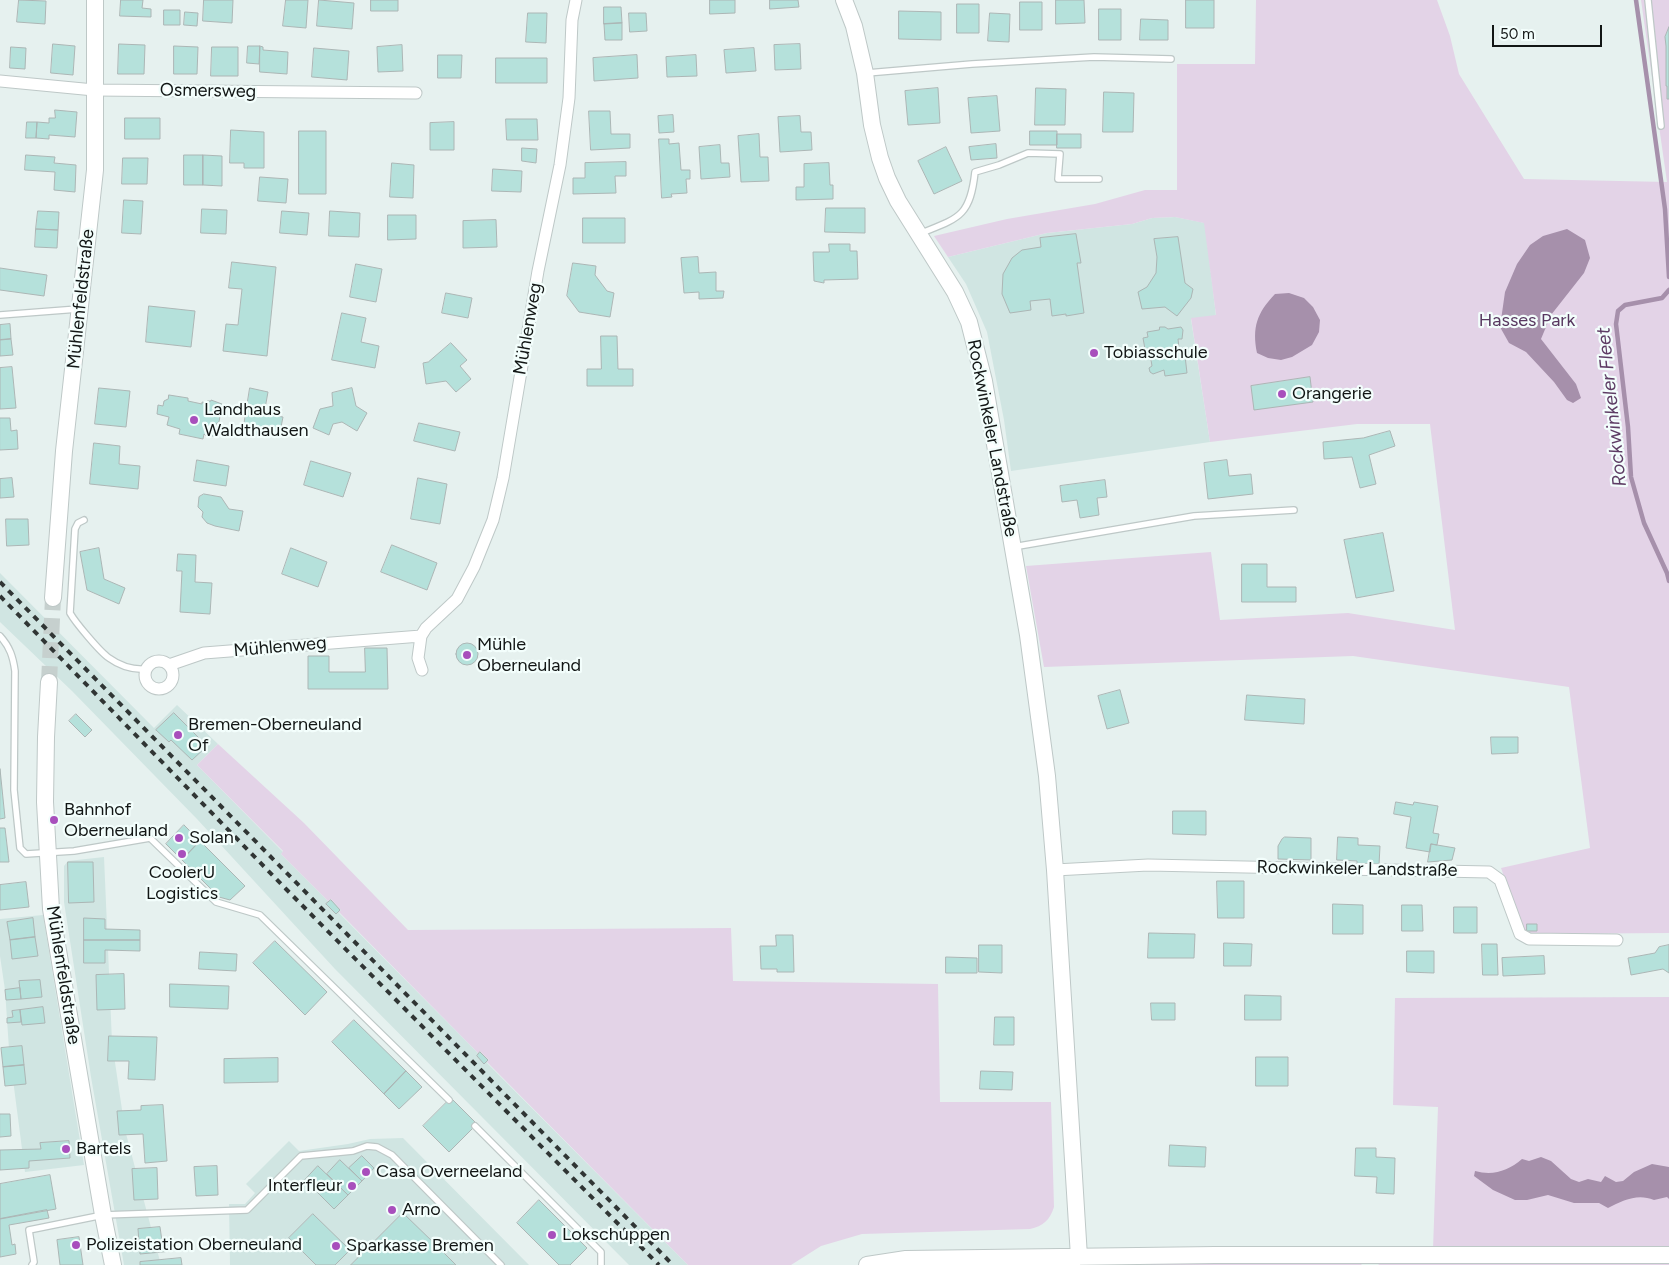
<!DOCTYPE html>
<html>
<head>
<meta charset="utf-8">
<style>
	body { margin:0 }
	#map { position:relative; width:1669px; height:1265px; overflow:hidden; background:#e6f1ef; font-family:Figtree,sans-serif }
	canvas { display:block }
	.scale { position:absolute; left:1492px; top:25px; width:110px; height:22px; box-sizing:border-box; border:2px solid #121615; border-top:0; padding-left:6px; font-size:15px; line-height:18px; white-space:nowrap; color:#121615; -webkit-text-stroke:4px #f3fefc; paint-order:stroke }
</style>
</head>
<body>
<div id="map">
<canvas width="1669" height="1265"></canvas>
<div class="scale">50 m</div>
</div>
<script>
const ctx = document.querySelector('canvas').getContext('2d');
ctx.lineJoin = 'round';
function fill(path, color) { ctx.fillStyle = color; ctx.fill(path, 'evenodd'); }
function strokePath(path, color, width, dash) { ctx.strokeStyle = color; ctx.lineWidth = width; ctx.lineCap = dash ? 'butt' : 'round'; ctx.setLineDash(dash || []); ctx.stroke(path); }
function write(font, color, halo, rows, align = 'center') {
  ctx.font = font + ' Figtree,sans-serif'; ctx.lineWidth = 4.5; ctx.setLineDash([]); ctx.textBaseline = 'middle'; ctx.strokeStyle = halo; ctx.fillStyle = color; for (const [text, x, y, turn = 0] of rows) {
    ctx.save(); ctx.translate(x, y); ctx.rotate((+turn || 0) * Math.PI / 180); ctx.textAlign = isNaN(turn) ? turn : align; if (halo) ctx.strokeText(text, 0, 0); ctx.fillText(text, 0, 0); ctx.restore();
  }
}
fill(new Path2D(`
	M1175 217 1205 223 1216 316 1191 319 1210 442 1011 471 1004 420 987 332 966 284 948 257 1047 233 1132 224 1152 218Z
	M0 573 154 728 177 705 218 744 197 765 283 852 281 854 328 901 331 899 341 910 339 913 478 1053 480 1051 489 1060 487 1063 688 1265H629L335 969 197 819 72 691 0 622Z
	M104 857 112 1042 125 1130 161 1265H124L91 1077 64 902V866L68 861Z
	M43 915 84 1165 25 1172 9 1049 5 990 0 956V919Z
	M403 1138 529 1265H230L229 1204H245L255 1193 246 1184 289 1141 299 1151 348 1144 370 1139Z`), '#d0e5e2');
fill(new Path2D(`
	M1256 0H1437L1450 36 1459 74 1524 179 1667 182 1641 0H1669V933L1530 934 1526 933 1521 925 1501 868 1590 848 1569 687 1353 656 1044 667 1026 566 1211 552 1220 620 1348 613 1455 630 1430 424H1357L1210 442 1191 318 1216 315 1204 223 1175 217 1152 218 1132 224 1047 233 948 257 934 236 1007 219 1095 204 1145 190H1177V64H1255Z
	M218 744 304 823 408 930 731 928 733 981 938 984 940 1102H1051L1054 1207C1050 1220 1043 1226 1030 1229L862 1234 821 1246 791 1265H688L487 1062 489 1060 480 1051 478 1053 339 912 341 910 331 899 328 901 281 854 283 851 197 765Z
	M1669 997V1248L1433 1249 1438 1107 1393 1105 1395 998Z
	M1170 1261 1359 1262 1362 1265H1145Z
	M1383 1261H1669V1265H1378Z`), '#e3d3e7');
fill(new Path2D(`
	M1567 229 1585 240 1590 258 1584 273 1551 315 1541 339 1576 384 1581 398 1573 403 1567 400 1554 382 1526 352 1509 343 1500 327 1505 292 1517 264 1530 245 1543 236Z
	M1289 293 1304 298 1313 307 1320 320 1319 332 1312 345 1292 357 1281 360 1268 358 1257 353C1252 327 1257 313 1275 294Z
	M1541 1157 1551 1161 1571 1179 1579 1182 1588 1179 1601 1182 1605 1176 1616 1182 1623 1181 1634 1172 1652 1164 1669 1167V1199L1667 1197 1654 1200C1638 1193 1623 1200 1608 1208L1599 1203H1574L1548 1195 1527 1200H1515L1493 1190 1474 1176 1475 1171C1493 1176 1508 1171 1522 1159L1529 1161Z`), '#a690ab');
strokePath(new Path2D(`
	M1636 0 1665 209 1669 277
	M1669 290 1662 298 1625 305 1618 311 1616 324 1628 427 1631 477 1644 523 1667 573 1669 581`), '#a690ab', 4.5);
const building = new Path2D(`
	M19 0 46 1 45 24 17 22Z
	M121 0H143L142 8 151 9V17L120 16Z
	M204 0H233L232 23 203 21Z
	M286 0H308L306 28 283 26Z
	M319 0 354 3 352 29 317 26Z
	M371 0H398V11H371Z
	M710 0H735V13L710 14Z
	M770 0H798L799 7 770 9Z
	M1056 0H1084L1085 23 1056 24Z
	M1186 0H1214V28H1186Z
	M1020 2H1042V30H1020Z
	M957 4H979V33H957Z
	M604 7H621L622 23 604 24Z
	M1099 9H1121V40H1099Z
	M164 10H180V25H164Z
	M899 11 941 12V40L899 39Z
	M185 12 198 13 197 26 184 25Z
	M528 13H547L546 43 526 42Z
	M629 13H646L647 31 630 32Z
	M990 13 1010 14 1009 42 988 41Z
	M1141 19 1168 20V40H1140Z
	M622 23V40H605L604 24Z
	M1669 27V99H1667V86H1666V46L1665 37Z
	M53 44 75 46 73 75 51 73Z
	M119 44 145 45 144 74H118Z
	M800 44 801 69 775 70 774 45Z
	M402 45 403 71 378 72 377 47Z
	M174 46 198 47 197 74H174Z
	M248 46H260L259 64 247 63Z
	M260 46 263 47V50L288 52 287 74 260 72Z
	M11 47 26 48 25 69 10 68Z
	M212 47H238V76H211Z
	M314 48 349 51 347 80 312 77Z
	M754 48 756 71 726 73 724 50Z
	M438 55H462L461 78H438Z
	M637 55 638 78 594 81 593 58Z
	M696 55 697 76 667 77 666 57Z
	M496 58H547V83H496Z
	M938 88 940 123 908 125 905 91Z
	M1036 88 1066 89 1065 125H1035Z
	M1104 92 1134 93 1133 132H1103Z
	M997 96 1000 131 971 133 968 98Z
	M55 110 77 112 75 137 49 135V139L36 138 37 122 49 123V118H55Z
	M589 111H610L611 134H630V148L591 150Z
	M673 115 674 132 659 133 658 116Z
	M800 116 801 132H811L812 150 780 152 778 117Z
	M125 118H160V139H125Z
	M506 119H537L538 140H507Z
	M27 122H37L36 138H26Z
	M454 122V150H430V123Z
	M231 130 264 132V168H244V163H230Z
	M299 131H326V194H299Z
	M1030 131H1057V145H1030Z
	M759 134 760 157H768L769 181 741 182 738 136Z
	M1057 134H1081V148H1057Z
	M659 139H669V144L679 143 681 170H690V179H686L687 193 671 194 672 197 662 198Z
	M996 144 997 158 971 160 969 147Z
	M720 145 721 163H729L730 177 701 179 699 147Z
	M946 147 962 181 934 194 918 161Z
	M522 148 537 149 536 163 522 161Z
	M26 155 55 157 54 163 76 165 75 192 54 190 55 172 25 170Z
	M184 155H203V185H184Z
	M203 155 222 156V186L203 185Z
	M123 158H148L147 184H122Z
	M626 162V176H615L616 193 573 194V178H585V163Z
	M392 163 414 165 413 198 390 197Z
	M829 163 830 185H833V199L796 200V187H804V164Z
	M493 169 522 171 521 192 492 191Z
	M260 177 288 179 286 203 258 201Z
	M124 200 143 201 141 234 122 233Z
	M826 208H865V233L825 232Z
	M202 209 227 210 226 234 201 233Z
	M38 211 59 212 58 230 36 229Z
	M282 211 309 213 307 235 280 233Z
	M330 211 360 213 359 237 329 236Z
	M388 215H416V239L388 240Z
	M583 218H625V243H583Z
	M496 220 497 247 463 248V221Z
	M36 229 58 230 57 248 35 247Z
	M1076 234 1081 263H1077L1084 313 1066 316V314L1052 316 1050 299 1030 301 1031 310 1010 313 1002 294 1003 274 1012 258 1022 250 1041 247 1040 238Z
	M1178 237 1185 283 1193 289 1191 298 1177 316 1165 307 1142 309 1138 292 1147 287 1156 273 1157 257 1154 239Z
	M829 244H850V251H857L858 279 824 280V283L814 281 813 252H829Z
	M698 257 699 273 716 272V291H724L723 298 699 299V292L684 293 681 258Z
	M232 262 276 267 267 356 223 351 226 324 238 325 242 289 229 288Z
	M573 263 596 266 595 275 607 291 614 293 610 317 579 312 567 296Z
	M356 264 382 269 376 302 350 297Z
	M0 268 47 275 44 296 0 290Z
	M446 293 472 298 468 318 442 313Z
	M149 306 195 311 191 347 146 342Z
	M342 313 366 318 361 342 379 346 375 368 332 360Z
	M10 324 11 339 0 340V325Z
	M1160 327H1165L1168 329 1181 327 1183 330 1182 339H1178L1180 357 1185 356 1187 373 1165 376 1164 370 1153 374 1150 372 1149 368 1152 366 1149 348 1145 349 1143 338 1148 337 1147 332 1159 330Z
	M601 336H617L618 369H633V386H587V369H601Z
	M11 339 13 355 0 356V340Z
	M451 343 467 360 460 366 471 379 456 392 446 381 426 384 423 363 428 362Z
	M12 367 16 408 0 409V368Z
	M1310 377 1313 402 1254 410 1251 386Z
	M99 388 130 391 126 427 95 424Z
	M250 388 268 392 264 414 283 417 280 432 261 428 260 435 243 432Z
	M352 388 356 406 367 413 357 431 342 422 333 424 329 435 313 428 320 409 333 406 332 393Z
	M169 395 188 398V401L202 404V402L207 403V401H211V400L222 404 219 422 216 424 214 436H206L204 434 203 439 179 434 180 429 167 425 169 417 157 414 158 405 163 406 164 401 168 399Z
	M0 418H10L11 431 17 430 18 449 0 450Z
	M419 423 460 432 455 451 414 441Z
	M1390 431 1395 446 1369 455 1376 484 1360 488 1352 457 1324 459 1323 442 1363 438Z
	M94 443 120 446 119 464 140 466 138 489 90 484Z
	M197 460 229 466 226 486 194 481Z
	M1227 460 1229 476 1251 474 1253 494 1208 499 1204 463Z
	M311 461 351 473 343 497 304 485Z
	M12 478 14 497 0 498V479Z
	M418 478 447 484 440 524 411 519Z
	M1105 480 1107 497 1097 498 1099 515 1080 518 1077 500 1062 502 1060 486Z
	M204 494 221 497 229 509 243 511 239 531 215 526 207 523 202 517 203 512 198 507 199 497Z
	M6 519H28L29 545 7 546Z
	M1383 533 1394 591 1356 598 1344 540Z
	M392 545 437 563 427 590 381 572Z
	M99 548 104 579 125 588 119 604 87 590 80 552Z
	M291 548 327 562 318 587 282 574Z
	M178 554 196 555 195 582 212 583 210 614 180 612 182 571H177Z
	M1242 564H1267V587H1296V602H1242Z
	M456 654a11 11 0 1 1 22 0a11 11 0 1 1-22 0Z
	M365 648H387L388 689H308V656H329V672H365Z
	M1120 690 1129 723 1107 729 1098 696Z
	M1247 695 1305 699 1304 724 1245 720Z
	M174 713 207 746 192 760 171 740 169 742 156 730Z
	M76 714 92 730 85 737 69 721Z
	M1491 737H1518V753L1492 754Z
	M0 769 5 818 0 819Z
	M1396 802 1413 805 1414 802 1438 806 1433 833 1439 834 1437 845 1431 844 1430 852 1406 848 1411 817 1394 814Z
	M1173 811H1206V835L1173 834Z
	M184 825 200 841 182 860 166 844Z
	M0 828H5L9 862H0Z
	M1285 837 1311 838V860L1278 859V846L1282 839Z
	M1338 837 1358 838V845L1380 846 1379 865 1357 864V861L1337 860Z
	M200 841 245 886 230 900 219 897 182 860Z
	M1431 844 1455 848 1452 860 1428 862Z
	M68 862H93L94 902 69 903Z
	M1217 881H1244V918H1218Z
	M26 882 29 907 0 910V885Z
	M331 900 340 910 336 914 326 904Z
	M1333 904 1363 905V934H1333Z
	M1402 905H1422L1423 931H1402Z
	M1454 907H1477V933H1454Z
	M33 918 35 937 10 940 7 922Z
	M84 918 105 919V929L140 930V940H84Z
	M1527 924H1537V931H1527Z
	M1149 933 1195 934 1194 958H1148Z
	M776 935H793L794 972H777V969H761L760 946H776Z
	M35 937 38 956 12 959 10 940Z
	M84 940H140V951L105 950V963H84Z
	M275 941 327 992 305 1015 253 963Z
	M1224 943 1252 944 1251 966H1224Z
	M1482 944H1497L1498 975H1483Z
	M979 945H1002V973L979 972Z
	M1669 945V973L1663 969 1631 975 1628 958 1655 953 1659 947Z
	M1407 951H1434V973L1407 972Z
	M200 952 237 954 236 971 199 969Z
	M1544 956 1545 974 1503 976 1502 958Z
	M946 957 977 958V973H946Z
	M124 974 125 1009 97 1010 96 975Z
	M40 980 42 997 21 999 19 981Z
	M170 984 229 986 228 1009 170 1007Z
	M20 988 21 999 6 1000 5 990Z
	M1245 995 1281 996V1020H1245Z
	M1151 1003H1175V1020H1152Z
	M43 1007 45 1023 22 1025 20 1010Z
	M20 1010 21 1022 7 1023V1018L13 1017 12 1011Z
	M995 1017H1014V1045H994Z
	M354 1020 406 1071 384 1094 332 1042Z
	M109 1036 157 1037 155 1080 128 1079 129 1061H108Z
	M22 1046 24 1065 3 1067 1 1048Z
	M480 1052 488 1060 484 1064 477 1056Z
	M1256 1057H1288V1086H1256Z
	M278 1058V1082L224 1083V1059Z
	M24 1065 26 1084 5 1086 3 1067Z
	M406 1071 422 1087 399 1109 384 1094Z
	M981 1071 1013 1072 1012 1090 980 1089Z
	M451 1098 477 1124 449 1152 423 1126Z
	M163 1105 167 1161 145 1163 143 1134 119 1135 117 1111 141 1110V1106Z
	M0 1114H10L11 1136 0 1137Z
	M69 1141 70 1158 29 1161V1168L0 1170V1150L41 1149 40 1143Z
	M1170 1145 1206 1147 1205 1167 1169 1166Z
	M1356 1148H1376V1157L1395 1158 1394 1194 1376 1193 1377 1177 1355 1176Z
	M362 1156 374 1168 362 1181 349 1168Z
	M340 1160 362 1181 348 1195 327 1174Z
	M217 1166 218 1195 196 1196 194 1167Z
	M318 1166 348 1195 334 1209 305 1180Z
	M157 1168 158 1199 134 1200 132 1169Z
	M50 1175 56 1209 0 1219V1184Z
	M539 1200 587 1248 570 1265H559L517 1223Z
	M47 1210 49 1218 9 1225 12 1245 15 1244 16 1254 0 1257V1219Z
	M403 1213 435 1244 456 1265H351Z
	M313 1214 350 1250 335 1265H316L289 1238Z
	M160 1227 162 1241H171L172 1251 140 1254 138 1229Z
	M79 1237 83 1265H60L57 1240Z
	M181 1258 182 1265H140V1262Z`);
fill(building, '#b5e1db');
strokePath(building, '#acb6b5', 1);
strokePath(new Path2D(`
	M49 682 53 598`), '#c6d0ce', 16, [16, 8]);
const lane = new Path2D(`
	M1648 0 1661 126
	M867 73 972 64 1094 57 1171 59
	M919 234C959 218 970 217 975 172L999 165 1028 153 1060 154 1058 179H1099
	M0 315 78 309
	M84 520 78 523 75 529 70 613C75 622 100 652 109 658 120 666 134 670 147 669
	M1013 547 1194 516 1294 510
	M0 636C10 647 13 657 15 671L14 790 20 848 26 854 74 851 150 838 216 902 260 915 449 1100
	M475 1126 601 1252V1265
	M32 1265 34 1262 29 1230 103 1215 247 1210 301 1156 353 1151 367 1146 377 1147 392 1155 501 1265`);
const street = new Path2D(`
	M0 81 94 90 416 93
	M145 675a14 14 0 1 1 28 0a14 14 0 1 1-28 0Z
	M169 665 204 653 421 636
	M422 670 418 658 421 636 426 628 457 599 474 567 493 520 503 478 538 271 560 165 569 98 572 20 576 0
	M1055 870 1148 865 1489 872 1500 880 1520 934 1529 939 1617 940`);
const secondary = new Path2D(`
	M844 0 854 26 865 73 872 125 880 158 887 178 898 201 955 292 969 322 984 381 1028 635 1047 776 1055 870 1079 1257
	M53 598 64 451 95 170V0
	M49 682 46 737 45 802 51 909 103 1215 113 1265
	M867 1265 906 1259 1215 1255H1669`);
strokePath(lane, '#bec8c7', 8);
strokePath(street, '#bec8c7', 13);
strokePath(secondary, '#bec8c7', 18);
strokePath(lane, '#fff', 5.5);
strokePath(street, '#fff', 11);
strokePath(secondary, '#fff', 16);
strokePath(new Path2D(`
	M0 582 673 1265
	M0 596 286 889 659 1265`), '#303534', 4, [6, 6]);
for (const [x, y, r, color] of [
	[1094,353,5,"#a84fbc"],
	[1282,394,5,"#a84fbc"],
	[194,420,5,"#a84fbc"],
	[467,655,5,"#a84fbc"],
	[178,735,5,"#a84fbc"],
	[54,820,5,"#a84fbc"],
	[179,838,5,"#a84fbc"],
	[182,854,5,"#a84fbc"],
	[66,1149,5,"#a84fbc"],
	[366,1172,5,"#a84fbc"],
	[352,1186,5,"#a84fbc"],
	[392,1210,5,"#a84fbc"],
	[552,1235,5,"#a84fbc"],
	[76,1245,5,"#a84fbc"],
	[336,1246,5,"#a84fbc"]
]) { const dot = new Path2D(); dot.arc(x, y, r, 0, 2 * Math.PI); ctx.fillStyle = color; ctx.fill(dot); strokePath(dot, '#f3fefc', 2); }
write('18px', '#121615', '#f3fefc', [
	["Osmersweg",208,91,1],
	["Mühlenfeldstraße",81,299,-84],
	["Mühlenweg",528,329,-80],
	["Rockwinkeler Landstraße",992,438,79],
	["Mühlenweg",280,647,-5],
	["Rockwinkeler Landstraße",1357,869,1],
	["Mühlenfeldstraße",63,975,81]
]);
write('18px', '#583860', '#f3fefc', [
	["Hasses Park",1527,321]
]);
write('18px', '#121615', '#f3fefc', [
	["Tobiasschule",1104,353],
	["Orangerie",1292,394],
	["Landhaus",204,410],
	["Waldthausen",204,431],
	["Mühle",477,645],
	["Oberneuland",477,666],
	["Bremen-Oberneuland",188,725],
	["Of",188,746],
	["Bahnhof",64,810],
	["Oberneuland",64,831],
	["Solan",189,838],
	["CoolerU",182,873,"center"],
	["Logistics",182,894,"center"],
	["Bartels",76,1149],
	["Casa Overneeland",376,1172],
	["Interfleur",342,1186,"right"],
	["Arno",402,1210],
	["Lokschuppen",562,1235],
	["Polizeistation Oberneuland",86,1245],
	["Sparkasse Bremen",346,1246]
], 'left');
write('italic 19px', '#5e3d65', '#f3fefc', [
	["Rockwinkeler Fleet",1612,407,-96]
]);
</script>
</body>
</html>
